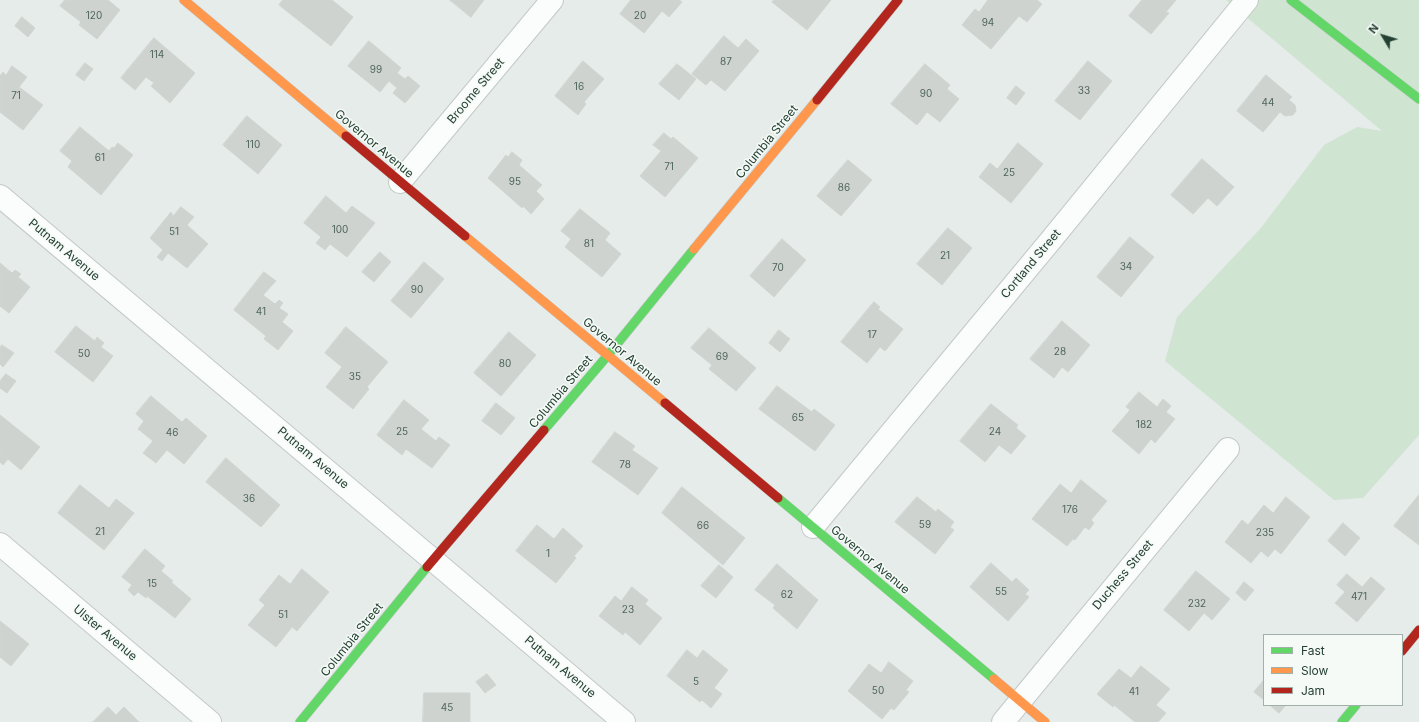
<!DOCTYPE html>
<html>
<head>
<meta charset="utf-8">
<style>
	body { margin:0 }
	#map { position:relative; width:1419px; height:722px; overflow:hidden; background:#e6ece9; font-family:Inter,sans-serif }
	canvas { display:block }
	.legend { position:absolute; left:1263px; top:634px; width:140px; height:72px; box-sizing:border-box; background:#f5faf7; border:1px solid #a1b0a8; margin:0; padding:5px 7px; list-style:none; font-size:12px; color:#244032 }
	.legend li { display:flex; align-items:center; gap:8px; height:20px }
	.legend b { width:20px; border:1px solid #a1b0a8 }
	.north { position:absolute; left:1363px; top:16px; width:40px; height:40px; -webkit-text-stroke:3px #f5faf7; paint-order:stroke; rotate:308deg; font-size:11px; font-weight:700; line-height:16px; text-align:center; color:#244032 }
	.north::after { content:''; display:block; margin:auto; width:14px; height:18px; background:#244032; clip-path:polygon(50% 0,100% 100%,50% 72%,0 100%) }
</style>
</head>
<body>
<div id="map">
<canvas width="1419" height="722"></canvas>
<ul class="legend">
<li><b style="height:5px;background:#63d668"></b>Fast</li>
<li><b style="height:5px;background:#ff974d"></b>Slow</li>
<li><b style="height:5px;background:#b3261e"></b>Jam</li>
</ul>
<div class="north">N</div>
</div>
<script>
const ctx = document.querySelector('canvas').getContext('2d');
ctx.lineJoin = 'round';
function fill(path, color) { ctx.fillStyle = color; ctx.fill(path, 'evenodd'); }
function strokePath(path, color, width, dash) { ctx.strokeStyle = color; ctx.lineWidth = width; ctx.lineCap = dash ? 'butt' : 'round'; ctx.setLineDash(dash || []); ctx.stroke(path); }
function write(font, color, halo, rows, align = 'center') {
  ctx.font = font + ' Inter,sans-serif'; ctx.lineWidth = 3; ctx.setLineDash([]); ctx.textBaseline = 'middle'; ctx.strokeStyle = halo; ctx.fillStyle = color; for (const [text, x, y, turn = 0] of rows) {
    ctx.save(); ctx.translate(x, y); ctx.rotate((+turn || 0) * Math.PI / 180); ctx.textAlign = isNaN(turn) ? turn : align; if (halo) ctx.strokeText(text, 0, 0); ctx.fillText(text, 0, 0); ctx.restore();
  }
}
fill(new Path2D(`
	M1226 0H1419V435L1363 498 1334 500 1165 361 1177 317 1260 229 1324 145 1357 127 1382 131Z`), '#d0e4d2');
const building = new Path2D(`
	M65 0H108L120 10 97 39 79 25 81 22 60 6Z
	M283 0H332L353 17 331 46 279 5Z
	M450 0H484L471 17Z
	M631 0H679L682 2 669 17 662 11 644 33 620 14Z
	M774 0H831L807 30 772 2Z
	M988 0H1037L1042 4 1027 22 1019 16 991 49 962 25 975 9 979 12Z
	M1142 0H1176L1166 12 1169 13 1151 34 1129 16Z
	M22 17 35 28 28 37 15 26Z
	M724 36 738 48 746 39 759 51 725 91 711 80 706 85 692 74Z
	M154 38 195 73 170 103 151 86 154 83 146 77 135 90 121 78Z
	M369 41 401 68 397 73 405 79 408 76 420 86 405 103 393 93 397 88 389 81 380 92 348 66Z
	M583 61 604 79 584 102 586 104 578 115 555 96Z
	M1088 61 1112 81 1080 120 1055 101Z
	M85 63 93 69 84 81 76 75Z
	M677 64 696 79 679 100 659 84Z
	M925 64 950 85 947 89 959 99 940 122 927 112 917 125 891 104Z
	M12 66 27 77 19 87 43 105 23 130 0 112V76L3 72 6 75Z
	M1266 75 1292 97 1289 100 1295 105 1296 111 1293 115 1285 116 1280 112 1263 132 1237 111Z
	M1016 86 1025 93 1016 105 1007 98Z
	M247 116 282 145 258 174 223 145Z
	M80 127 109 151 112 147 114 148 118 143 133 155 101 195 68 167 72 161 60 151Z
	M664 133 671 139 673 137 698 158 665 197 640 176 661 151 653 145Z
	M1018 143 1043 164 1011 203 979 177 990 163 997 169Z
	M512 152 522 160 519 165 542 185 536 191 544 199 531 214 523 206 522 208 488 178 506 155 508 157Z
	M1202 159 1234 187 1217 206 1208 198 1193 214 1171 195Z
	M848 160 872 180 841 216 817 196Z
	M326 196 346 213 352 206 375 223 347 257 330 244 325 250 316 243 321 237 304 223Z
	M181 207 194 217 187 225 208 244 187 268 168 253 162 261 157 257 163 250 150 238 171 212 173 216Z
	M580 209 610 233 605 240 621 254 602 277 565 247 571 239 561 231Z
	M948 228 972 248 942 285 917 264Z
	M1130 237 1154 257 1121 297 1097 277Z
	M782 239 806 260 774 297 750 276Z
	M380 252 391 262 374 282 362 272Z
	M424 262 444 279 411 318 391 301Z
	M0 263 12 273 15 270 21 274 18 277 30 287 9 313 0 306Z
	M264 272 276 281 263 295 275 304 279 300 283 303 279 308 288 314 282 322 293 331 278 350 264 339 266 336 234 310Z
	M874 302 880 307 878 309 903 329 885 351 880 347 867 363 841 342Z
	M1062 321 1090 345 1068 372 1062 367 1054 378 1030 359Z
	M76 326 95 341 97 337 104 343 101 347 113 356 93 382 55 352Z
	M346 327 388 362 367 387 369 389 353 409 326 387 342 367 325 353Z
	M709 328 756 368 736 391 709 369 712 365 691 348Z
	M779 330 790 339 780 352 769 343Z
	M509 332 536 355 501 396 474 373Z
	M2 345 14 353 3 367 0 364V348Z
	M6 374 16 381 7 393 0 388V381Z
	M777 386 812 412 814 409 835 425 815 451 759 409Z
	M1139 392 1157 407 1163 399 1171 406 1166 412 1175 419 1155 443 1151 439 1139 454 1112 431 1130 410 1126 407Z
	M151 396 182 422 186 418 207 436 184 464 167 450 156 463 143 453 153 441 138 429 144 421 136 414Z
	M404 400 429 420 421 429 436 441 439 437 450 445 432 468 406 449 402 455 377 435Z
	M496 403 515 418 501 435 482 421Z
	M991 404 1018 425 1016 428 1026 436 1011 454 999 445 985 462 960 441Z
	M0 415 40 447 21 470 8 459 3 465 0 462Z
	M615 432 635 446 632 450 658 468 638 495 592 462Z
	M226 458 280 505 261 527 206 482Z
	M1081 480 1107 501 1091 520 1094 523 1089 530 1085 527 1075 540 1073 539 1067 546 1032 519 1060 484 1071 493Z
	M80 485 109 508 116 499 134 513 104 550 58 513Z
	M682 487 745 538 723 565 662 513Z
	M1419 495V545L1394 526Z
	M917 497 936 512 938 509 954 522 950 527 954 530 935 554 895 522Z
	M1286 497 1310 517 1281 554 1275 549 1268 557 1261 551 1251 563 1225 542 1242 520 1248 525 1264 505 1273 513Z
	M1343 523 1360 538 1345 556 1328 541Z
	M537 525 554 539 563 528 583 546 574 556 576 558 556 583 516 551Z
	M145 549 165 566 161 571 173 581 171 582 191 599 175 618 147 596 146 598 138 592 134 596 128 590 132 585 122 577Z
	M991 563 1012 582 1016 578 1029 590 1025 594 1029 597 1008 621 970 587Z
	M777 564 818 600 797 629 773 608 775 605 755 590Z
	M719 565 733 577 716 598 701 586Z
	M302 569 329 592 297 631 292 627 276 647 248 625 265 605 259 600 279 575 290 584Z
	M1196 571 1230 599 1212 620 1204 613 1189 631 1164 610Z
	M1347 574 1362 587 1371 577 1385 589 1357 622 1335 603 1345 592 1337 585Z
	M1244 582 1254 590 1245 601 1236 593Z
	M632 587 648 600 645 604 662 618 640 645 625 632 623 635 599 616 615 596 621 601Z
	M0 621 29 644 11 666 0 657Z
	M687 650 697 658 703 650 728 670 714 688 722 694 711 708 702 700 700 702 667 676Z
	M889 662 913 681 906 690 909 692 894 710 891 708 882 719 848 691 869 664 881 673Z
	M1141 666 1170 689 1156 705 1166 713 1158 722H1135L1114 705 1113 707 1097 694 1119 669 1131 678Z
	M487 674 496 685 485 693 476 682Z
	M1264 680V700L1254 692Z
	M424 693H470V722H423Z
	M1270 705H1286L1279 713Z
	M108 707 116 715 124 707 139 722H93Z`);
fill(building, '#ced3d0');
strokePath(building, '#cfd5d1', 1);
const street = new Path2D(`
	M400 182 552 0
	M0 196 433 560 624 722
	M813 527 1051 240 1247 0
	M0 544 210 722
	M1003 722 1228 449`);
const fast = new Path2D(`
	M1291 0 1419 99
	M544 430 608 355 694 249
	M778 498 994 679
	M300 722 427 567
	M1342 722 1356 705`);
const slow = new Path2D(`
	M184 0 346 136
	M465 236 665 403
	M694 249 817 100
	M994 679 1045 722`);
const jam = new Path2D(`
	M817 100 898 0
	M346 136 465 236
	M665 403 778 498
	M427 567 544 430
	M1402 651 1419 630`);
strokePath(street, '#c3c9c6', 24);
strokePath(fast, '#c2c9c6', 10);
strokePath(slow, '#c2c9c6', 10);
strokePath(jam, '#c2c9c6', 10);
strokePath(street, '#fbfcfc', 22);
strokePath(fast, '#63d668', 9);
strokePath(slow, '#ff974d', 9);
strokePath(jam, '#b3261e', 9);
write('10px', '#4f665a', null, [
	["120",94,16],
	["20",640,16],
	["94",988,23],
	["114",157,55],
	["87",726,62],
	["99",376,70],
	["16",579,87],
	["33",1084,91],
	["90",926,94],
	["71",16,96],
	["44",1268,103],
	["110",253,145],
	["61",100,158],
	["71",669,167],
	["25",1009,173],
	["95",515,182],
	["86",844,188],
	["100",340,230],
	["51",174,232],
	["81",589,244],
	["21",945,256],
	["34",1126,267],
	["70",778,268],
	["90",417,290],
	["41",261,312],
	["17",872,335],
	["28",1060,352],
	["50",84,354],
	["69",722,357],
	["80",505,364],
	["35",355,377],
	["65",798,418],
	["182",1144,425],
	["25",402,432],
	["24",995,432],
	["46",172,433],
	["78",625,465],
	["36",249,499],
	["176",1070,510],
	["59",925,525],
	["66",703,526],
	["21",100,532],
	["235",1265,533],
	["1",548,554],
	["15",152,584],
	["55",1001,592],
	["62",787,595],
	["471",1359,597],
	["232",1197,604],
	["23",628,610],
	["51",283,615],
	["5",696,682],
	["50",878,691],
	["41",1134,692],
	["45",447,708]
]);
write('12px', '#244032', '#f5faf7', [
	["Broome Street",476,91,-50],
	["Columbia Street",767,142,-51],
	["Governor Avenue",374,144,40],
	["Putnam Avenue",64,250,40],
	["Cortland Street",1031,264,-50],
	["Governor Avenue",622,352,40],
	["Columbia Street",561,392,-50],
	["Putnam Avenue",313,458,40],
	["Governor Avenue",870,560,40],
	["Duchess Street",1123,575,-50],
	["Ulster Avenue",105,633,40],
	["Columbia Street",352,640,-51],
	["Putnam Avenue",560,667,40]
]);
</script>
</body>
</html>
